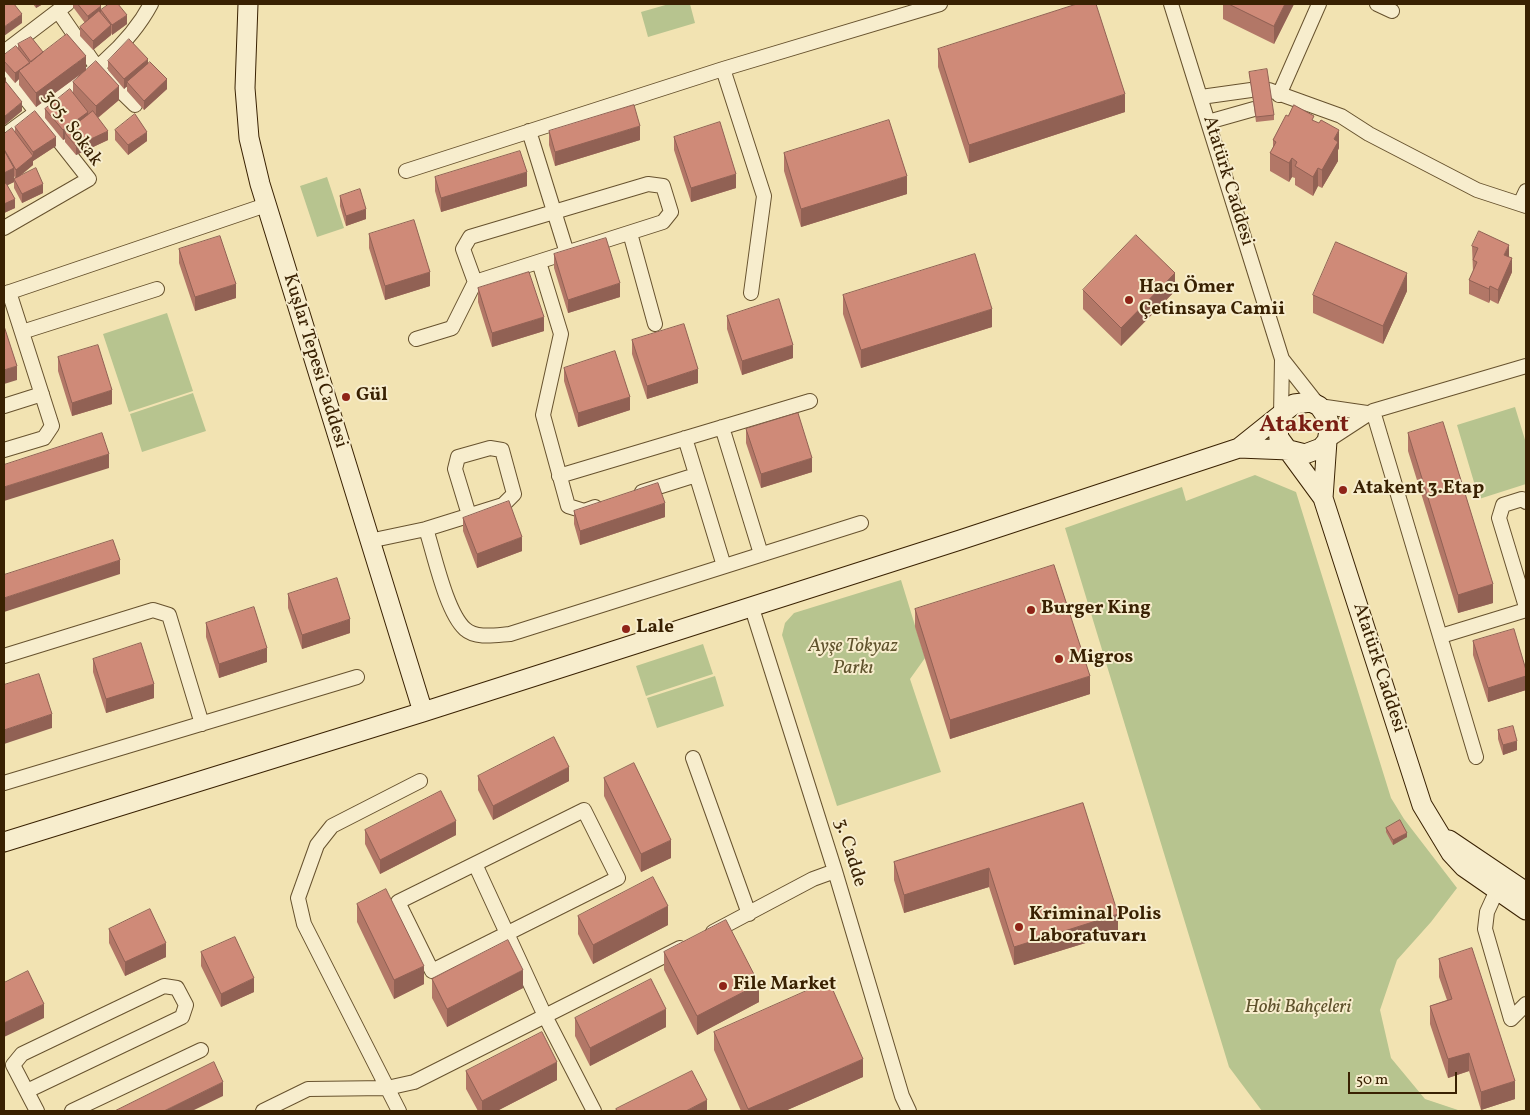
<!DOCTYPE html>
<html>
<head>
<meta charset="utf-8">
<style>
	body { margin:0 }
	#map { position:relative; width:1530px; height:1115px; overflow:hidden; background:#f2e3b2; font-family:Vollkorn,serif }
	canvas { display:block }
	.frame { position:absolute; inset:0; border:5px solid #392102; pointer-events:none }
	.scale { position:absolute; left:1348px; top:1072px; width:109px; height:22px; box-sizing:border-box; border:2px solid #392102; border-top:0; padding-left:6px; font-size:15px; line-height:18px; white-space:nowrap; color:#392102; -webkit-text-stroke:4px #f7edcd; paint-order:stroke }
</style>
</head>
<body>
<div id="map">
<canvas width="1530" height="1115"></canvas>
<div class="frame"></div>
<div class="scale">50 m</div>
</div>
<script>
const ctx = document.querySelector('canvas').getContext('2d');
ctx.lineJoin = 'round';
function fill(path, color) { ctx.fillStyle = color; ctx.fill(path, 'evenodd'); }
function strokePath(path, color, width, dash) { ctx.strokeStyle = color; ctx.lineWidth = width; ctx.lineCap = dash ? 'butt' : 'round'; ctx.setLineDash(dash || []); ctx.stroke(path); }
function write(font, color, halo, rows, align = 'center') {
  ctx.font = font + ' Vollkorn,serif'; ctx.lineWidth = 4; ctx.setLineDash([]); ctx.textBaseline = 'middle'; ctx.strokeStyle = halo; ctx.fillStyle = color; for (const [text, x, y, turn = 0] of rows) {
    ctx.save(); ctx.translate(x, y); ctx.rotate((+turn || 0) * Math.PI / 180); ctx.textAlign = isNaN(turn) ? turn : align; if (halo) ctx.strokeText(text, 0, 0); ctx.fillText(text, 0, 0); ctx.restore();
  }
}
fill(new Path2D(`
	M669 4H690L695 23 648 37 641 12Z
	M327 177 344 228 317 237 300 186Z
	M167 313 193 391 129 412 103 334Z
	M193 393 206 431 142 452 130 414Z
	M1515 407 1526 443V484L1479 499 1457 425Z
	M1255 475 1296 492 1391 798 1404 819 1457 888 1431 922 1397 960 1380 1010 1391 1058 1425 1099 1461 1111H1262L1229 1067 1065 528 1182 487 1186 501Z
	M901 580 925 658 910 679 941 772 837 806 782 635 785 623 794 613Z
	M703 644 713 674 646 696 636 666Z
	M715 676 724 706 657 728 647 698Z`), '#b7c48f');
const street = new Path2D(`
	M1171 4 1282 359 1281 415
	M1377 4 1392 11
	M58 11 98 69 135 105
	M4 52 67 4
	M723 69 764 196 751 293
	M4 71 89 179 4 228
	M1269 90 1341 116 1369 134 1477 190 1526 206
	M1279 95 1319 4
	M1201 97 1251 90
	M1208 122 1254 109
	M529 131 567 253
	M4 136C56 95 119 64 151 4
	M406 171 723 69 940 4
	M1520 204 1526 191
	M630 233 655 324
	M539 262 561 334 543 415 568 506 584 511 595 507
	M4 294 266 205
	M22 332 157 289
	M416 339 452 328 475 282 663 222 671 212 663 186 648 184 470 237 463 249 475 282
	M1282 359 1319 406 1367 413
	M4 406 42 394
	M1373 411 1476 757
	M722 427 761 554
	M685 438 724 566
	M1327 441 1373 411 1526 366
	M4 450 44 438 52 426 9 292
	M559 476 810 401
	M642 492 696 475
	M1526 502 1522 499 1503 505 1499 518 1526 607
	M426 529C434 553 446 612 465 629 476 639 496 635 510 634L861 523
	M369 541 426 529 503 505 514 494 502 450 490 448 458 457 455 469 469 515
	M751 605 835 871 902 1096 909 1111
	M1441 636 1526 610
	M4 656 153 610 169 615 202 724
	M693 758 749 914
	M4 783 357 677
	M584 810 618 878 432 971 398 902Z
	M475 864 545 1016 594 1111
	M1497 890 1487 912 1485 929 1511 1019 1526 1004
	M713 932 813 879 835 871
	M27 1091 182 1017 186 1005 177 988 164 986 22 1054 13 1065 37 1111
	M72 1111 201 1050
	M263 1111 308 1089 387 1088 414 1082 680 948
	M399 1111 304 924 298 898 317 845 332 826 420 781`);
const secondary = new Path2D(`
	M248 4 245 88 249 138 260 184 423 712
	M1281 415 1278 430 1279 438 1323 498 1422 805 1451 853 1464 867 1526 910
	M1239 448 1289 450 1305 454 1321 448 1327 441
	M1449 840 1526 892
	M4 842 423 712 960 540 1239 448 1294 404 1311 402 1319 406 1328 419 1330 426 1327 441 1323 498`);
strokePath(street, '#67522e', 16);
strokePath(secondary, '#392102', 21);
strokePath(street, '#f7edcd', 14);
strokePath(secondary, '#f7edcd', 19);
fill(new Path2D(`
	M33 4H43L36 8Z
	M73 4H99L101 6V13V10L127 24 112 35 111 33V35L93 50 80 36V27L85 23 73 7Z
	M1223 4H1294L1274 44 1223 19Z
	M18 44 43 52 86 70 119 100 98 118 108 140 76 155 65 142V139L63 140 45 118V109L73 92V82L85 71 36 107 19 85V79L15 83 4 70V55L18 48Z
	M938 49 1125 112 969 163 938 67Z
	M108 61 148 63 167 89 144 110 127 91V86L124 89 108 70Z
	M1249 72 1274 115V120L1256 122Z
	M1288 116 1314 121 1339 148 1338 150V161L1322 188 1318 186 1313 196 1295 185V178L1292 177 1289 182 1270 171V153L1273 148V140Z
	M15 127 56 146 33 161V165L20 176 43 193 22 203 14 188V179L15 178 14 176V182L7 185 15 208 4 213V134L15 132Z
	M115 130 147 141 128 155 115 140Z
	M549 131 640 140 555 166 549 145Z
	M674 137 736 188 691 202 674 150Z
	M784 153 907 194 801 227 784 171Z
	M435 177 527 186 441 212 435 191Z
	M340 196 366 219 346 226 340 206Z
	M369 234 430 286 385 300 369 248Z
	M1472 246 1509 257 1512 272 1498 304 1490 300 1489 303 1469 294V280L1473 272Z
	M179 249 236 298 195 311 179 263Z
	M554 254 620 297 568 313 554 268Z
	M478 288 544 331 492 347 478 302Z
	M1083 290 1175 291 1121 346 1083 309Z
	M1407 291 1383 344 1313 313V295Z
	M843 295 992 327 861 368 843 314Z
	M727 316 793 358 742 375 727 329Z
	M632 340 698 383 647 399 632 354Z
	M58 357 112 404 72 416 58 371Z
	M564 368 630 410 578 427 564 381Z
	M746 429 812 472 761 488 746 443Z
	M1408 433 1493 603 1458 613 1408 451Z
	M574 511 665 517 580 545 574 524Z
	M463 518 522 551 477 568 463 531Z
	M288 594 350 633 302 649 288 608Z
	M915 609 1090 694 950 739 915 627Z
	M206 623 267 662 219 678 206 637Z
	M1473 641 1526 670V690L1488 702 1473 655Z
	M93 659 154 698 106 713 93 672Z
	M1498 730 1517 750 1503 755 1498 739Z
	M478 776 569 781 493 820 478 790Z
	M604 778 671 858 641 872 604 796Z
	M1083 803 1118 933 1014 965 989 887 904 913 894 880V862Z
	M1386 828 1407 837 1393 845 1386 832Z
	M365 830 456 835 380 874 365 844Z
	M357 904 424 984 394 999 357 922Z
	M578 916 668 925 593 964 578 934Z
	M109 929 166 957 125 976 109 943Z
	M201 952 254 992 221 1007 201 966Z
	M664 952 759 1002 697 1035 664 970Z
	M1439 959 1515 1099 1481 1110 1469 1071 1448 1078 1430 1024V1006L1447 1000 1439 977Z
	M432 979 523 988 447 1027 432 998Z
	M575 1018 666 1027 590 1066 575 1036Z
	M714 1032 863 1077 785 1111H741L714 1050Z
	M466 1071 557 1080 497 1111H478L466 1089Z`), '#b27767');
fill(new Path2D(`
	M36 4H43L36 8Z
	M1285 4H1294L1274 44V26Z
	M101 6V15L88 26V16Z
	M22 14V23L4 36V27Z
	M127 15V24L112 35V25Z
	M111 25V35L93 50V41Z
	M86 56V70L36 107V93Z
	M148 59V68L127 82V86L124 89V79Z
	M30 63 19 71V79L15 83V73Z
	M6 77V86L4 88V79Z
	M167 79V89L144 110V101Z
	M119 86V100L96 119V106Z
	M1125 94V112L969 163V145Z
	M22 102V111L5 125V116Z
	M88 112V121L65 133V139L63 140V130Z
	M640 126V140L555 166V152Z
	M1339 130V148L1338 150V161L1322 188V170L1334 139Z
	M108 131V140L76 155V146Z
	M147 132V141L128 155V145Z
	M56 137V146L33 161V152Z
	M33 156V165L16 179V170Z
	M1292 158V177L1289 182V163Z
	M14 168V182L4 187V173Z
	M1318 168V186L1313 196V177Z
	M527 172V186L441 212V198Z
	M736 174V188L691 202V188Z
	M907 176V194L801 227V209Z
	M43 184V193L22 203V194Z
	M15 199V208L4 213V204Z
	M366 209V219L346 226V216Z
	M1509 245V258L1504 255Z
	M1512 258V272L1498 304V290Z
	M430 272V286L385 300V286Z
	M1175 273V291L1121 346V328Z
	M1407 273V291L1383 344V326Z
	M620 283V297L568 313V300Z
	M236 284V298L195 311V297Z
	M1490 286V300L1489 303V289Z
	M992 309V327L861 368V350Z
	M544 317V331L492 347V333Z
	M793 345V358L742 375V361Z
	M17 366V380L4 384V370Z
	M698 369V383L647 399V386Z
	M112 390V404L72 416V403Z
	M630 397V410L578 427V413Z
	M109 454V468L4 501V487Z
	M812 458V472L761 488V474Z
	M665 503V517L580 545V531Z
	M522 537V551L477 568V554Z
	M120 560V574L4 612V598Z
	M1493 584V603L1458 613V595Z
	M350 619V633L302 649V635Z
	M267 648V662L219 678V664Z
	M1090 676V694L950 739V720Z
	M1526 676V690L1488 702V688Z
	M154 684V698L106 713V699Z
	M52 714V728L4 744V730Z
	M1517 741V750L1503 755V745Z
	M569 767V781L493 820V806Z
	M456 821V835L380 874V860Z
	M1407 833V837L1393 845V840Z
	M671 840V858L641 872V854Z
	M989 868V887L904 913V895Z
	M668 906V925L593 964V945Z
	M1118 914V933L1014 965V947Z
	M166 943V957L125 976V962Z
	M424 966V984L394 999V980Z
	M523 970V988L447 1027V1009Z
	M254 978V992L221 1007V994Z
	M759 984V1002L697 1035V1016Z
	M44 1004V1018L4 1037V1023Z
	M666 1009V1027L590 1066V1048Z
	M1469 1053V1071L1448 1078V1059Z
	M863 1059V1077L785 1111H748V1109Z
	M557 1062V1080L497 1111H482V1101Z
	M1515 1081V1099L1481 1110V1092Z
	M223 1082V1096L192 1111H164Z
	M707 1100V1111H686Z`), '#916154');
const building = new Path2D(`
	M4 4H14L22 14 4 27Z
	M78 4H99L101 6 88 16Z
	M109 4H118L127 15 112 25 101 10Z
	M1077 4H1096L1125 94 969 145 938 49Z
	M1229 4H1285L1274 26Z
	M99 11 111 25 93 41 80 27Z
	M67 34 86 56 36 93 19 71Z
	M31 37 43 52 31 62 18 44Z
	M129 39 148 59 124 79 108 61Z
	M16 46 30 63 15 73 4 61V55Z
	M96 61 119 86 96 106 73 82Z
	M150 62 167 79 144 101 127 82Z
	M1267 69 1274 115 1256 117 1249 72Z
	M6 82 22 102 5 116 4 115V84Z
	M70 89 88 112 63 130 45 109Z
	M634 105 640 126 555 152 549 131Z
	M1294 105 1314 116 1312 120 1319 123 1321 120 1339 130 1334 139 1338 142 1322 170 1318 168 1313 177 1295 166 1297 162 1292 158 1289 163 1270 153 1276 142 1273 140 1286 115 1288 116Z
	M35 111 56 137 33 152 15 127Z
	M93 111 108 131 76 146 65 133Z
	M135 114 147 132 128 145 115 130Z
	M889 120 907 176 801 209 784 153Z
	M720 122 736 174 691 188 674 137Z
	M12 128 33 156 16 170 4 149V134Z
	M4 150 14 168 4 173Z
	M520 151 527 172 441 198 435 177Z
	M36 168 43 184 22 194 14 179Z
	M6 183 15 199 4 204V185Z
	M360 189 366 209 346 216 340 196Z
	M414 220 430 272 385 286 369 234Z
	M1479 231 1509 245 1504 255 1512 258 1498 290 1490 286 1489 289 1469 280 1477 262 1473 260 1478 248 1472 246Z
	M1136 235 1175 273 1121 328 1083 290Z
	M220 236 236 284 195 297 179 249Z
	M606 238 620 283 568 300 554 254Z
	M1336 242 1407 273 1383 326 1313 295Z
	M975 254 992 309 861 350 843 295Z
	M529 272 544 317 492 333 478 288Z
	M779 299 793 345 742 361 727 316Z
	M684 324 698 369 647 386 632 340Z
	M4 326 17 366 4 370Z
	M98 345 112 390 72 403 58 357Z
	M615 351 630 397 578 413 564 368Z
	M798 413 812 458 761 474 746 429Z
	M1443 422 1493 584 1458 595 1408 433Z
	M102 433 109 454 4 487V465Z
	M658 483 665 503 580 531 574 511Z
	M509 501 522 537 477 554 463 518Z
	M113 540 120 560 4 598V575Z
	M1054 565 1090 676 950 720 915 609Z
	M337 578 350 619 302 635 288 594Z
	M254 607 267 648 219 664 206 623Z
	M1514 629 1526 670V676L1488 688 1473 641Z
	M141 643 154 684 106 699 93 659Z
	M39 674 52 714 4 730V685Z
	M1513 726 1517 741 1503 745 1498 730Z
	M554 737 569 767 493 806 478 776Z
	M634 763 671 840 641 854 604 778Z
	M441 791 456 821 380 860 365 830Z
	M1083 803 1118 914 1014 947 989 868 904 895 894 862Z
	M1400 820 1407 833 1393 840 1386 828Z
	M653 877 668 906 593 945 578 916Z
	M386 889 424 966 394 980 357 904Z
	M150 909 166 943 125 962 109 929Z
	M726 920 759 984 697 1016 664 952Z
	M235 937 254 978 221 994 201 952Z
	M508 940 523 970 447 1009 432 979Z
	M1472 948 1515 1081 1481 1092 1469 1053 1448 1059 1430 1006 1452 999 1439 959Z
	M28 971 44 1004 4 1023V983Z
	M651 979 666 1009 590 1048 575 1018Z
	M829 981 863 1059 748 1109 714 1032Z
	M542 1032 557 1062 482 1101 466 1071Z
	M214 1062 223 1082 164 1111H115Z
	M692 1071 707 1100 686 1111H617L616 1109Z`);
fill(building, '#cf8a78');
strokePath(building, '#916154', 1);
for (const [x, y, r, color] of [
	[1129,300,5,"#8f2418"],
	[346,397,5,"#8f2418"],
	[1343,490,5,"#8f2418"],
	[1031,610,5,"#8f2418"],
	[626,629,5,"#8f2418"],
	[1059,659,5,"#8f2418"],
	[1019,927,5,"#8f2418"],
	[723,986,5,"#8f2418"]
]) { const dot = new Path2D(); dot.arc(x, y, r, 0, 2 * Math.PI); ctx.fillStyle = color; ctx.fill(dot); strokePath(dot, '#f7edcd', 2); }
write('19px', '#392102', '#f7edcd', [
	["305. Sokak",71,129,54],
	["Atatürk Caddesi",1227,181,73],
	["Kuşlar Tepesi Caddesi",314,361,73],
	["Atatürk Caddesi",1378,668,72],
	["3. Cadde",849,853,73]
]);
write('bold 19px', '#392102', '#f7edcd', [
	["Hacı Ömer",1139,289],
	["Çetinsaya Camii",1139,311],
	["Gül",356,397],
	["Atakent 3.Etap",1353,490],
	["Burger King",1041,610],
	["Lale",636,629],
	["Migros",1069,659],
	["Kriminal Polis",1029,916],
	["Laboratuvarı",1029,938],
	["File Market",733,986]
], 'left');
write('italic 19px', '#5f522c', '#f7edcd', [
	["Ayşe Tokyaz",853,648],
	["Parkı",853,670],
	["Hobi Bahçeleri",1298,1009]
]);
write('bold 24px', '#7a1f14', '#f7edcd', [
	["Atakent",1304,427]
]);
</script>
</body>
</html>
